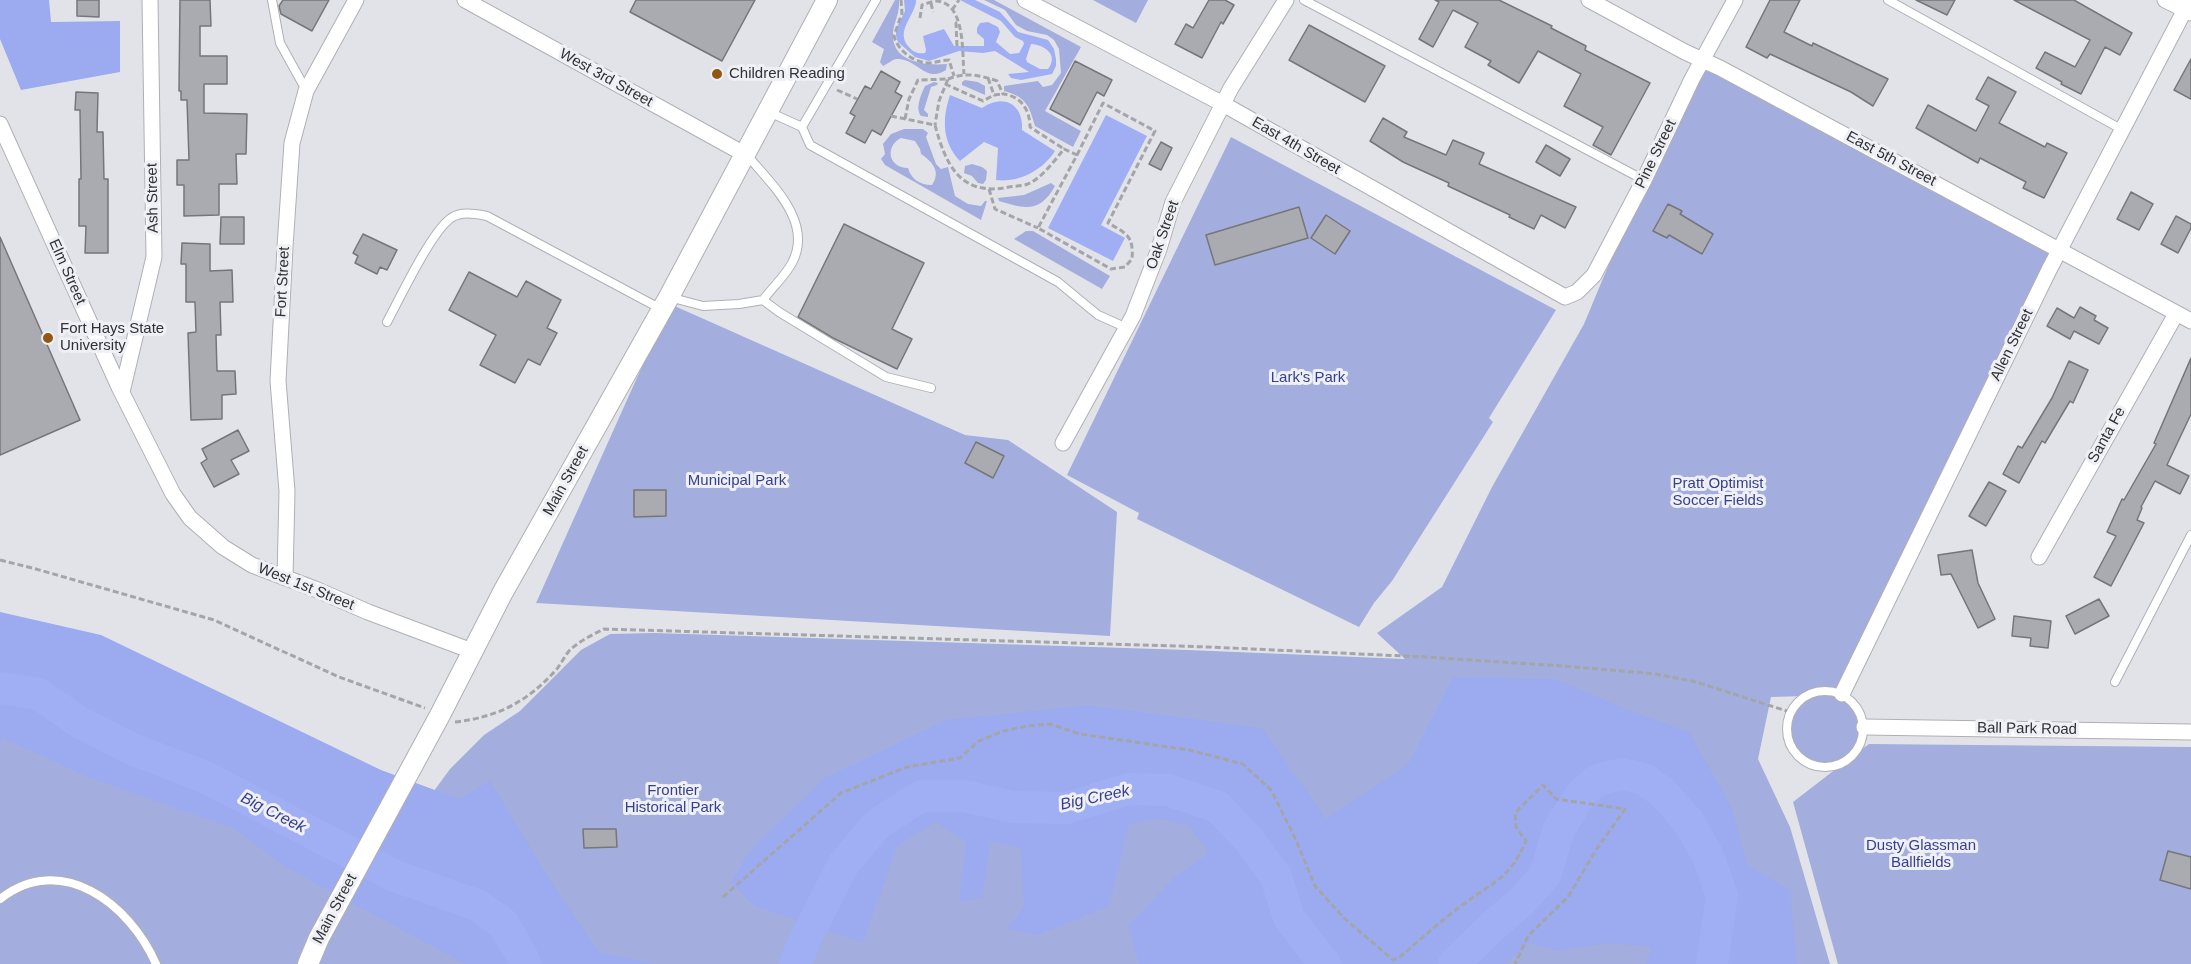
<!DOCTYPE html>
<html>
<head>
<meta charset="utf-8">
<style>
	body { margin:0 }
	canvas { display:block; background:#e2e3e8 }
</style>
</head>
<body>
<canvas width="2191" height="964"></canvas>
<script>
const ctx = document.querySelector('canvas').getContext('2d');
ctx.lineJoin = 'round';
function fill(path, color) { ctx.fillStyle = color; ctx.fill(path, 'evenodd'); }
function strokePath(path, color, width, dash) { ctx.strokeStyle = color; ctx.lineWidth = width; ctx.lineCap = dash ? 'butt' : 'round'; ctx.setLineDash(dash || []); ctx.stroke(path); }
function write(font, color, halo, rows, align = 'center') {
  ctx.font = font + ' Helvetica,sans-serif'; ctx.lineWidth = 6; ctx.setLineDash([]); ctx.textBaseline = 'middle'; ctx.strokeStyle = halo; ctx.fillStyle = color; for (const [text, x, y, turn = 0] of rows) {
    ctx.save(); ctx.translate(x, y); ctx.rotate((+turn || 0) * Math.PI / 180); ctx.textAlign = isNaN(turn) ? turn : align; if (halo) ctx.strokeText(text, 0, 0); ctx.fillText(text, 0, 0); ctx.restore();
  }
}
fill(new Path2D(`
	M895 0H899C900 14 894 21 893 33 891 62 925 66 947 64L946 70C926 84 916 57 896 59 892 60 887 64 883 66L880 62 884 49 872 42Z
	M984 0H994L1081 47 1045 111 1081 131 1073 147 1035 126C1029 105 1026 97 1004 91V86L1038 81 1043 87 1052 85 1061 73 1059 49 1054 40 1047 35 1027 31 1016 25 1005 10Z
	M1093 0H1148L1136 23Z
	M1703 60 2060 250 1843 694C1863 713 1873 734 1851 757L1869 744 2191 747V964H1838L1793 802 1845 762C1838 765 1830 768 1822 767 1796 765 1780 738 1790 714 1793 706 1800 701 1805 696L1771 697 1758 759 1790 827 1830 964H0V688L412 821 450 769 484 735 520 711 581 650 610 634 654 633 1188 650 1405 659 1377 633 1442 587 1492 487 1584 324 1644 180Z
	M965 80 978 82 985 86V95L962 85V82Z
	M934 82 938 83 937 85 931 87 924 110 928 114V117L921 116C915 108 921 95 925 86Z
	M904 129H923L928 133 926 137 936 164 941 169 948 167 955 196 968 204 981 206 985 201H987L981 220 885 165 881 159 885 154 883 144 891 134ZM901 138 915 141 920 149 921 154C933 162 941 172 932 185 920 185 911 179 908 168 889 168 884 147 901 138Z
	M1231 137 1556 310 1489 418 1493 422 1392 581 1374 603 1359 627 1137 519 1139 513 1067 475Z
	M972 164 982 167 987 171 986 180 983 184 978 183 972 176 964 173 965 166Z
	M1051 183 1055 186C1040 213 1025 209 999 201L998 198 1024 195Z
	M1026 231H1033L1110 276 1102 289 1014 239Z
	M670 304 965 435 1008 440 1117 512 1110 636 536 603Z`), '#a3aede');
fill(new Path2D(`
	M0 0H49L51 22 120 21V72L21 90 0 39Z
	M0 612 101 635 381 770 459 799 490 781 558 893 599 952 654 964H465L287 868 233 828 90 778 3 738 0 743Z
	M1453 677 1555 679 1628 710 1689 732 1732 808 1747 865 1790 890 1797 964H1646L1652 947 1610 943 1556 951 1529 943 1505 964H1139L1128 926 1175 877 1209 853 1189 825 1157 819 1129 824 1109 906 1038 935 1007 929 1024 907 1020 848 991 841 982 898 959 902 966 841 936 822 897 846 863 943 755 906 731 883 748 853 825 778 946 720 1087 705 1262 728 1326 819 1408 765Z`), '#9cabef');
fill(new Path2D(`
	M904 0H916V2C913 18 896 31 908 46 913 52 917 54 925 53L926 50 923 36 944 29 954 46H984V39L977 33V28L980 23 988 22 998 27 1000 32 996 42 1010 54 1019 53 1024 44 1023 41 1015 37 1001 21 960 0H975L1000 12 1018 32 1048 40 1054 49 1056 59V66L1052 74 1021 80 1011 78 1008 74 1029 72 995 51 983 53 959 51 929 61 915 57 898 42 896 36V29L905 11ZM1031 44C1045 45 1059 55 1048 69H1040L1027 62 1026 59Z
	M950 95 982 108C1003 93 1024 104 1022 130L1055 151C1043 170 1019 183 996 180L998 148 984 142 960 161C942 142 942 119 950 95Z
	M1106 115 1147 136 1101 225 1125 238 1113 261 1048 228Z`), '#a0aff4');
strokePath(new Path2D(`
	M0 688 39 694 79 722 132 749 205 777 395 876 477 905 503 923 521 954 525 964
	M795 964 804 942 843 865 876 825 921 796H964L1013 807 1067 808 1128 789 1168 790 1218 807 1249 840 1276 877 1289 918 1325 964
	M1454 964 1495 924 1523 900 1545 875 1559 829 1581 794 1597 780 1622 774 1644 779 1663 793 1688 821 1708 856 1722 896 1712 964`), '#a0aff4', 32);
const building = new Path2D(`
	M77 0H99V17L77 16Z
	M180 0H210L211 26H200V56H227V84H204V113L247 114 246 154H236L237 184H219V215L184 216V185H177V160H189L187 100H181V91H179Z
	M283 0H329L312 31 281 14 279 6Z
	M636 0H755L722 61 630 12Z
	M1209 0H1225L1234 5 1223 24 1221 22 1202 58 1175 44 1186 24 1193 28Z
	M1435 0H1499L1552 26 1551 28 1586 46 1585 50 1650 83 1611 155 1593 145 1603 127 1564 106 1581 74 1538 51 1519 83 1488 65 1491 61 1465 47 1478 23 1453 10 1433 47 1419 39 1439 2Z
	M1770 0H1800L1784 32 1812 46 1813 43 1888 79 1873 106 1851 92 1770 54 1767 58 1746 47Z
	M1916 0H1955L1947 15Z
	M2014 0H2074L2132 33 2120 55 2105 47 2081 94 2061 84 2062 82 2036 68 2045 52 2075 67 2090 40Z
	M1309 25 1385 66 1365 102 1289 60Z
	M2191 59V99L2174 90Z
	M1075 61 1112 80 1104 96 1097 92 1080 125 1050 109Z
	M881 71 900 82 895 92 902 96 881 135 872 130 865 143 846 133 855 116 850 113 865 86 871 89Z
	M1988 77 2016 92 1999 123 2045 147 2047 143 2067 153 2044 198 2023 188 2026 182 1980 158 1978 163 1916 128 1928 105 1976 131 1989 106 1976 99Z
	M76 92 98 93 97 132H103L104 179H108V253H85L86 226H79V179H81L80 110H75Z
	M1383 118 1407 132 1404 137 1446 155 1453 140 1484 153 1479 164 1576 207 1565 228 1541 215 1534 229 1509 217 1510 215 1448 186 1449 183 1403 162 1370 141Z
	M1161 142 1172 148 1161 170 1149 164Z
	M1546 145 1570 159 1560 176 1536 162Z
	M2131 192 2153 204 2139 230 2117 219Z
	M1668 204 1682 211 1680 214 1713 234 1702 254 1669 235 1667 238 1653 231Z
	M1299 207 1308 238 1215 265 1206 235Z
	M1326 215 1350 231 1335 254 1311 238Z
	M2176 216 2191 224V228L2178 253 2161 244Z
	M221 217H244V244H220Z
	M844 224 924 263 892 329 912 339 897 369 833 338 798 317Z
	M363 234 397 250 387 270 380 267 377 274 355 263 358 256 353 253Z
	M0 237 80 420 0 455Z
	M182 243 210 244V271L232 270 233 302H220L221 335H216L217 371H235L236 394 222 395V419L191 420 188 333 196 332 195 302H186V264H181Z
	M469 272 517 297 526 281 561 300 547 328 557 333 540 365 528 359 515 383 480 365 496 335 449 310Z
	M2080 307 2096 316 2094 320 2108 328 2099 344 2074 331 2070 339 2047 326 2057 308 2074 318Z
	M2191 358V414L2167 465 2189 476 2180 494 2155 481 2141 507 2142 508 2137 520 2144 523 2111 586 2094 577 2116 536 2107 532 2122 499 2124 500 2156 444 2154 443Z
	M2069 361 2088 370 2073 403 2070 401 2045 443 2042 441 2019 483 2003 474 2018 446 2022 448 2052 398Z
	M238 430 249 451 231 460 239 474 214 487 201 463 207 459 202 449Z
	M976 442 1004 456 993 478 965 463Z
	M1989 482 2006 491 1986 526 1969 516Z
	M634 490H666V516L634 517Z
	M1972 550 1978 583 1995 619 1978 628 1951 574 1941 575 1938 555Z
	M2099 599 2109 616 2075 634 2066 616Z
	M2014 616 2051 621 2048 648 2030 646 2031 638 2012 636Z
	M583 829H616L617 847 584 848Z
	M2168 851 2191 857V889L2160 880Z`);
fill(building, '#aaabb0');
strokePath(building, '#75767a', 1.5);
const service = new Path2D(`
	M272 0 280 43 306 90
	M1304 0 1644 180
	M1888 0 2121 129
	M769 112 802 127 810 145 1058 282 1098 315 1127 328
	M802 127 876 0
	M747 155C771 184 814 222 792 263 785 276 772 288 763 300
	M669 297 703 306 739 304 763 300 779 312 886 377 931 388
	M387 322C400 298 431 232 451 218 462 211 475 214 487 216L661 309
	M2115 682 2191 535
	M1787 729a38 38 0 1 1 76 0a38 38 0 1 1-76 0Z
	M0 899C61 851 130 904 156 964`);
const minor = new Path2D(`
	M465 0 746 155
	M1025 0 1223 104 1565 297 1577 292 1594 275 1644 180 1692 79 1735 0
	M1589 0 1685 52 1720 68 2191 321
	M2165 0 2191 13
	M0 124 119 387 173 494 190 518 223 547 252 565 315 589 368 612 472 651
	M122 392 154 257 150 0
	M1063 443 1133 316 1159 249 1173 202 1231 88 1286 0
	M2039 557 2176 314
	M285 578 287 491 278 381 285 247 292 143 306 91 356 0
	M1842 694 2049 270 2190 0
	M1864 727 2191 732`);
const tertiary = new Path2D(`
	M308 964 319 938 440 715 503 592 669 297 827 0`);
strokePath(service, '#afb0b5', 10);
strokePath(minor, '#afb0b5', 17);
strokePath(tertiary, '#afb0b5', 22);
strokePath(new Path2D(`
	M901 0 902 13 894 36C898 51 914 63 930 63 937 62 943 60 949 60L954 76
	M931 3 933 12
	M952 10 959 0
	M920 18 922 5C926 4 932 1 936 1 966 2 962 54 964 74
	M957 46 956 23H959
	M988 78 994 95 1003 94
	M948 79C965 72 980 75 997 81L1003 94C1021 96 1030 110 1030 127L1064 149
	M945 84 983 101 994 95
	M837 90 857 99
	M891 116 935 125C946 166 961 197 1009 187 1015 186 1022 186 1028 184 1043 177 1054 161 1064 149L1077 155 1038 228 1111 269 1125 267 1132 259C1134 236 1126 233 1108 223L1155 131 1103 103 1077 155
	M905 119 909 99 918 80 948 79 939 101 935 125
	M989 189 995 209 1038 228
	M0 560 36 569 214 620 339 677 425 708
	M455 722C498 717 527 702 556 670 561 664 564 657 569 651 579 641 592 635 604 629L1209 647 1425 657 1563 666 1656 674 1696 682 1790 712
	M723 897 841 793 907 767 960 758 979 741 1003 731 1028 726 1050 724 1080 734 1189 750 1243 764 1271 790 1296 840 1315 886 1344 918 1393 960 1401 956C1422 938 1443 919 1465 903 1495 881 1510 878 1526 841L1516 827 1515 813 1543 785 1556 799 1625 809 1596 850 1568 897 1528 936 1515 964`), '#a4a5a9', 3, [6, 3]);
strokePath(service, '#fff', 8);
strokePath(minor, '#fff', 15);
strokePath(tertiary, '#fff', 20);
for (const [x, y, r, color] of [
	[717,74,6,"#915813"],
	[48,338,6,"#915813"]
]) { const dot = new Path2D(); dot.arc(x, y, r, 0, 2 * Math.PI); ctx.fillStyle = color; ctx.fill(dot); strokePath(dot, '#eff0f5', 2); }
write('15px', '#303132', '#eff0f5', [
	["Children Reading",729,74],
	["Fort Hays State",60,329],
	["University",60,346]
], 'left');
write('15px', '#303132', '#eff0f5', [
	["West 3rd Street",606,78,29],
	["East 4th Street",1296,146,30],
	["Pine Street",1656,154,-64],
	["East 5th Street",1891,159,28],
	["Ash Street",153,198,-91],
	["Oak Street",1163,235,-71],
	["Elm Street",67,272,66],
	["Fort Street",283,282,-87],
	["Allen Street",2012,345,-64],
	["Santa Fe",2107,435,-61],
	["Main Street",566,481,-61],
	["West 1st Street",306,587,22],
	["Ball Park Road",2027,729,1],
	["Main Street",335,909,-62]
]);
write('15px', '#363f8e', '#eff0f5', [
	["Lark's Park",1308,378],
	["Municipal Park",737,481],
	["Pratt Optimist",1718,484],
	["Soccer Fields",1718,501],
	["Frontier",673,791],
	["Historical Park",673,808],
	["Dusty Glassman",1921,846],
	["Ballfields",1921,863]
]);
write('italic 16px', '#353e8d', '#eff0f5', [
	["Big Creek",1095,798,-12],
	["Big Creek",273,813,27]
]);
</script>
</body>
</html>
